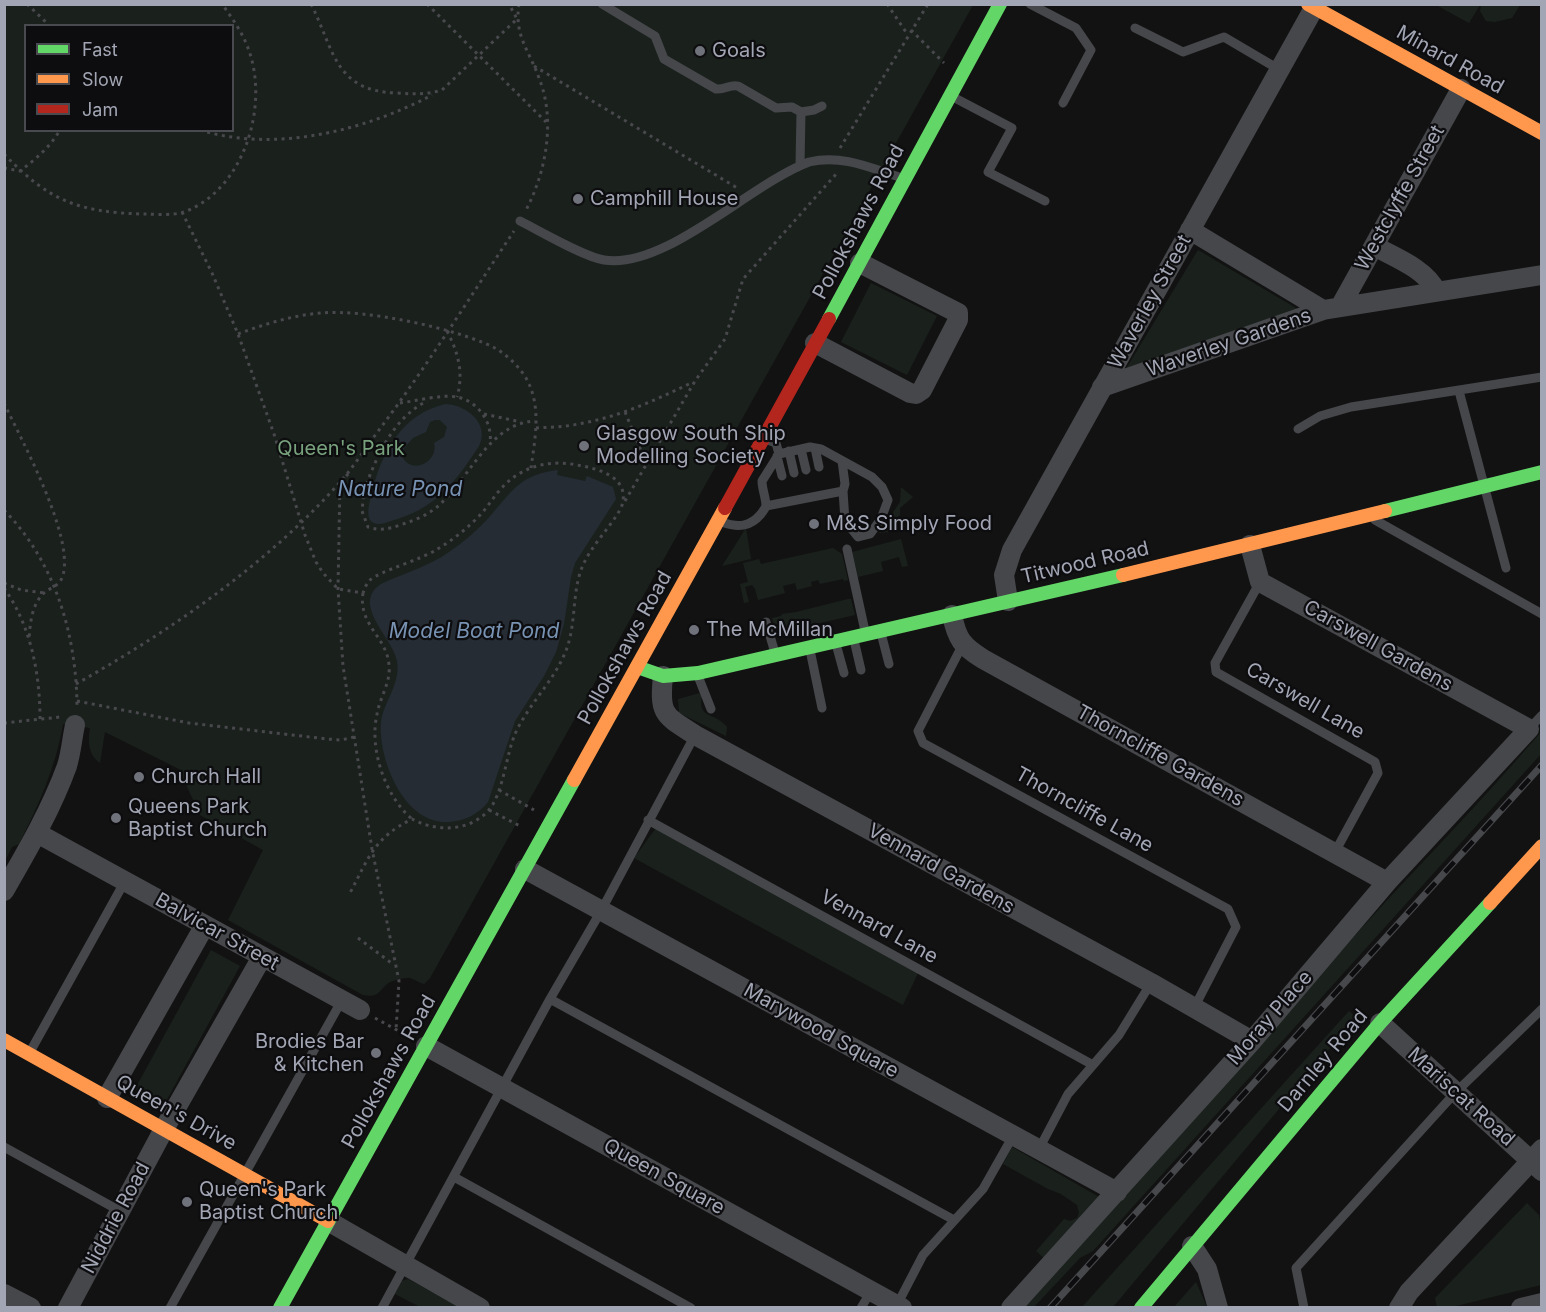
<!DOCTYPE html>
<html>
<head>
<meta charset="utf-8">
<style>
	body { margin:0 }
	#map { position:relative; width:1546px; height:1312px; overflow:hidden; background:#121212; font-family:Inter,sans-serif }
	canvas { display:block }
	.frame { position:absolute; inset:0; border:6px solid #a2a6b4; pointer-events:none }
	.legend { position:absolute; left:24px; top:24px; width:210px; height:108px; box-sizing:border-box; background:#0d0c0e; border:2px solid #494a50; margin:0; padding:8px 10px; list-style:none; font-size:18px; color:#a2a6b4 }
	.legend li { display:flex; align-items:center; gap:12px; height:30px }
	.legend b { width:30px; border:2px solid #494a50 }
</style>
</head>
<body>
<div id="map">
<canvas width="1546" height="1312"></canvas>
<div class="frame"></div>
<ul class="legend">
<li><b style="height:8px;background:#63d668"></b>Fast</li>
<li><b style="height:8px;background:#ff974d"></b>Slow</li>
<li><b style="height:8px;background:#b3261e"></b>Jam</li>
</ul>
</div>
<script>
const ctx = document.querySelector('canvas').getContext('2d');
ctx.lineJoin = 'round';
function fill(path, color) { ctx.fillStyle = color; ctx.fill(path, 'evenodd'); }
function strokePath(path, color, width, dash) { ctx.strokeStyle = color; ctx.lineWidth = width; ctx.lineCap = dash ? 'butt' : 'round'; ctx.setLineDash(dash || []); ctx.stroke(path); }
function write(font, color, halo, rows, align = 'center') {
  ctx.font = font + ' Inter,sans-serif'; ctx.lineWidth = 4.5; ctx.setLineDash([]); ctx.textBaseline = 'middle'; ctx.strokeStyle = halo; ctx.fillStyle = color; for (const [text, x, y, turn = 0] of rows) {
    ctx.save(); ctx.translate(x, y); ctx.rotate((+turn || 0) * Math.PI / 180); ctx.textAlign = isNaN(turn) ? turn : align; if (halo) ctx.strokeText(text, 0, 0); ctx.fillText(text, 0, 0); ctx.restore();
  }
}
fill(new Path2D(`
	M5 5H973L430 978 424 984C419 983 415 979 410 978 407 977 390 981 387 984 378 992 379 998 363 995L228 920 263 850 200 815 179 769 105 732 100 763C88 754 88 742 90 728L63 724C56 767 38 806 19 844L12 847 5 861ZM26 26H232V130H26Z
	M1436 5H1480L1469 23Z
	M1481 5V4L1520 5 1512 18 1495 22 1486 21 1480 11Z
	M1198 250 1301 311 1124 372Z
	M871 283 937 316 907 375 841 342Z
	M901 487 913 497 900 508V515L896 518 890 532 879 533 900 502Z
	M746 528 751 559 722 566Z
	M901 539 908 566 902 567 899 557 881 562 883 571 858 577 852 552Z
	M833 548 842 554 848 580 844 581 843 579 820 584 818 580 811 582 812 586 797 590 795 583 783 586 785 593 758 600 755 589 752 585 745 587 749 602 744 603 740 584 748 582 743 563 759 559 761 564Z
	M848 599H851L855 615 776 633 772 618 781 616 782 614 796 612Z
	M700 693 702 695C697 720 714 711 727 727L726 736 679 713 678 699Z
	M1541 732V754L1093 1251 1080 1258 1034 1307 1020 1308C1131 1188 1239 1065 1348 943 1412 872 1479 805 1541 732Z
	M656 828 918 973 903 1005 634 858Z
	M211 950 240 966 164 1105 135 1089Z
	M1349 1011 1356 1017 1113 1307H1082Z
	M1012 1147 1099 1197 1047 1261 1036 1251 1064 1219 1070 1221 1077 1218 1079 1213 1077 1205 1061 1194 1048 1189 1003 1164Z
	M1527 1203 1539 1215 1541 1226V1285L1452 1307H1437L1435 1298Z
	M408 1279 460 1307H420L395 1294 402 1281Z
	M1196 1282 1207 1307H1174Z`), '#1a211c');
fill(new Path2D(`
	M446 404C467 405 490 424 479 446 455 483 435 509 391 521 385 523 375 527 370 520 366 513 370 500 372 493 381 452 403 413 446 404ZM435 420H440L447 427 444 437 434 443C439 461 413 475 403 458L404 448 413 438 426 432 430 422Z
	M558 470 557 475 585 481 587 476 613 487 616 499 575 563 571 577 564 624 556 652 544 676 515 721 488 802C479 814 464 821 449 822 404 825 378 759 381 722 384 701 401 684 397 661 394 639 350 604 381 584 404 573 428 567 449 552 464 542 479 529 491 515 514 489 520 475 558 470Z`), '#252c34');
strokePath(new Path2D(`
	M27 4 50 26
	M311 4C334 49 334 91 396 93 412 94 426 95 442 90L517 19 509 4
	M427 4 546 122
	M519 4C514 36 529 50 539 78 556 120 546 173 525 212
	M887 4 908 35
	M911 30 944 63
	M534 66 739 189
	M200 130C275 153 364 131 432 95
	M840 148 928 4
	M4 154C49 201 78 212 142 214 155 214 171 216 184 212 244 190 270 105 248 48 242 32 232 18 222 4
	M4 168 20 171C36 159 50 147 60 130
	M182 212 212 273 238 334 274 434 305 535 316 562 323 573 338 589 363 593C365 588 366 584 370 580 380 571 420 560 436 550 453 540 469 527 482 513 488 506 493 498 499 491 519 467 548 459 577 465 589 467 601 470 611 476 623 484 626 495 621 508 609 530 588 548 580 573 572 599 576 627 565 653 553 682 528 705 515 734 506 755 503 795 488 811 468 832 436 832 412 819 374 838 369 857 350 893
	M447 331C458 352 464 373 457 397
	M238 334C265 324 293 315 322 313 365 309 454 328 493 347 506 354 518 365 526 378 542 406 535 438 531 468
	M4 403C22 441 74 536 63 575 60 586 51 587 44 593 31 605 30 625 29 641
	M400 403C416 401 442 394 457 397 478 401 493 423 490 443
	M625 412 646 463
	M484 414 521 422
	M536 428C550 427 565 427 578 424 619 417 656 400 693 382
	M346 474 364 491 362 511 368 527C380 531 389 529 400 525 413 521 426 516 437 507 469 480 489 423 535 421
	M340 482 338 589 343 666 372 849 399 981 396 1030
	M364 491C376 457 393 418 427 401
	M625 501 695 381 725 339 743 279 837 173
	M4 510C56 563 77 637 77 709
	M4 583 21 590 45 593
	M4 588C31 626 40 674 40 719
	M363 593C358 625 387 637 389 665 391 682 380 697 377 714 369 749 385 796 412 819
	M76 684C170 631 269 563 341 481 355 465 366 447 379 430 427 366 470 297 514 231
	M77 701 189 723 327 739 341 740 354 737
	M4 723 60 717
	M499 790 534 810
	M489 810 522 827
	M358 938 394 965
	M375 1018 406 1035`), '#48484d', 3, [3, 4.5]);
strokePath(new Path2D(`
	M602 4 655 36 664 59 716 89C725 90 730 84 738 86L776 108 792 107 801 112
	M1030 4 1076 28 1091 50 1063 103
	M1135 28 1183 52 1224 37 1280 70
	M953 97 1012 128 988 172 1045 201
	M800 165 801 112 814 110 822 106
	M520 221C540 231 584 257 604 260 665 270 750 184 809 162 842 154 871 168 902 178
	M1459 391 1506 568
	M1298 429 1320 416 1351 407 1542 377
	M815 448 819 467
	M801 449 806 470
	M789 451 794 473
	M779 454 810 447 821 449 872 477 882 487 888 500 881 519 870 534 858 537 845 521 843 491
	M777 456 782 476
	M766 506 843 491 845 484 842 461
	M1375 520 1542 614
	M722 522C738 528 750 527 761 514 763 511 765 509 766 506 766 498 762 489 762 481L779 454 776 443 768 440
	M847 549 865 631
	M1260 582 1215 663 1216 672 1375 762 1378 773 1335 852
	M766 622 775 653
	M881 633 889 664
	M854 640 861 670
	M836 644 844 673
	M963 644 918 731 923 743 1228 909 1236 927 1194 1008
	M810 650 822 708
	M698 676 711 709
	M1529 729 1542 715
	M648 820 1093 1065
	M550 999 954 1220
	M30 1052 125 881
	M4 1147 120 1211
	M1039 1149 1068 1094 1119 1035 1151 983
	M454 1177 691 1308
	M897 1305 923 1255 983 1189 1013 1136
	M170 1308 342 1000
	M382 1308 550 999 601 911 695 735
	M861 1308 871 1291
	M1304 1308 1296 1268 1455 1093 1542 1009`), '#46474b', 9);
strokePath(new Path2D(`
	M1190 230 1323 310
	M1374 246C1394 257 1426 269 1436 291
	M1340 307 1461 89
	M815 343 910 393 916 394 922 390 958 320V313L860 263
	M1102 387 1323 310 1542 275
	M1008 601 1004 575 1012 550 1314 8
	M952 615C957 639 962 646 983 659L1387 882
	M663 676C659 715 664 715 695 735L1151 983 1252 1041
	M37 833 360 1010
	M525 869 1117 1192
	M4 891C27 851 51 810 67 766 71 753 72 739 75 725
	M1380 1023 1542 1171
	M426 1046 902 1308
	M107 1098 205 925
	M328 1221 480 1308
	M1192 1246 1207 1269 1218 1308
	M4 1294 31 1308
	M68 1308 164 1129 262 957
	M1011 1308 1252 1041 1387 882 1529 729 1260 582 1250 545
	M1399 1308 1409 1292 1542 1149
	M1521 1308 1542 1303`), '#46474b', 20);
strokePath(new Path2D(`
	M829 319 1000 4
	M1385 511 1542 472
	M637 667 663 676 698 673 1123 575
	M280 1308 574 780
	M1141 1308 1380 1023 1490 903`), '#63d668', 14);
strokePath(new Path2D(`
	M1308 4 1542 133
	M1123 575 1385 511
	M574 780 725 508
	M1490 903 1542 846
	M4 1040 328 1221`), '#ff974d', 14);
strokePath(new Path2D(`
	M725 508 829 319`), '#b3261e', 14);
const rail = new Path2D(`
	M1050 1308 1542 765`);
strokePath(rail, '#46484b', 7);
strokePath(rail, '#0d0c0e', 4.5, [14]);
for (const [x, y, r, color] of [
	[700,51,6,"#70727b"],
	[578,199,6,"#70727b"],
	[584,446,6,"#70727b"],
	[814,524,6,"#70727b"],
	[694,630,6,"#70727b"],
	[139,777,6,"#70727b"],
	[116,818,6,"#70727b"],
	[376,1053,6,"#70727b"],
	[187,1202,6,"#70727b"]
]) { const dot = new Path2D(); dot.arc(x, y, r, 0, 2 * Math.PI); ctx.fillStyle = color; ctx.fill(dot); strokePath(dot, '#0d0c0e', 2); }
write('20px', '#a2a6b4', '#0d0c0e', [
	["Goals",712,51],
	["Camphill House",590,199],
	["Glasgow South Ship",596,434],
	["Modelling Society",596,457],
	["M&S Simply Food",826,524],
	["The McMillan",706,630],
	["Church Hall",151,777],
	["Queens Park",128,807],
	["Baptist Church",128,830],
	["Brodies Bar",364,1042,"right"],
	["& Kitchen",364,1065,"right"],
	["Queen's Park",199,1190],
	["Baptist Church",199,1213]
], 'left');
write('20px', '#a2a6b4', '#0d0c0e', [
	["Minard Road",1450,60,29],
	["Westclyffe Street",1400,198,-61],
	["Pollokshaws Road",859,222,-62],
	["Waverley Street",1150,302,-61],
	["Waverley Gardens",1229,343,-19],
	["Titwood Road",1085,563,-13],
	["Carswell Gardens",1378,646,29],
	["Pollokshaws Road",625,648,-61],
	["Carswell Lane",1305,701,30],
	["Thorncliffe Gardens",1160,756,29],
	["Thorncliffe Lane",1084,810,29],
	["Vennard Gardens",941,869,29],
	["Vennard Lane",879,927,29],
	["Balvicar Street",217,932,29],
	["Moray Place",1270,1018,-49],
	["Marywood Square",821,1031,29],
	["Darnley Road",1323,1061,-50],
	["Pollokshaws Road",389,1072,-61],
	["Mariscat Road",1461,1097,42],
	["Queen's Drive",176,1113,29],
	["Queen Square",664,1177,29],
	["Niddrie Road",116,1218,-62]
]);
write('20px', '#78a17d', '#0d0c0e', [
	["Queen's Park",341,449]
]);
write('italic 21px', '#7792b2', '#0d0c0e', [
	["Nature Pond",400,490],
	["Model Boat Pond",474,632]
]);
</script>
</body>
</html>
